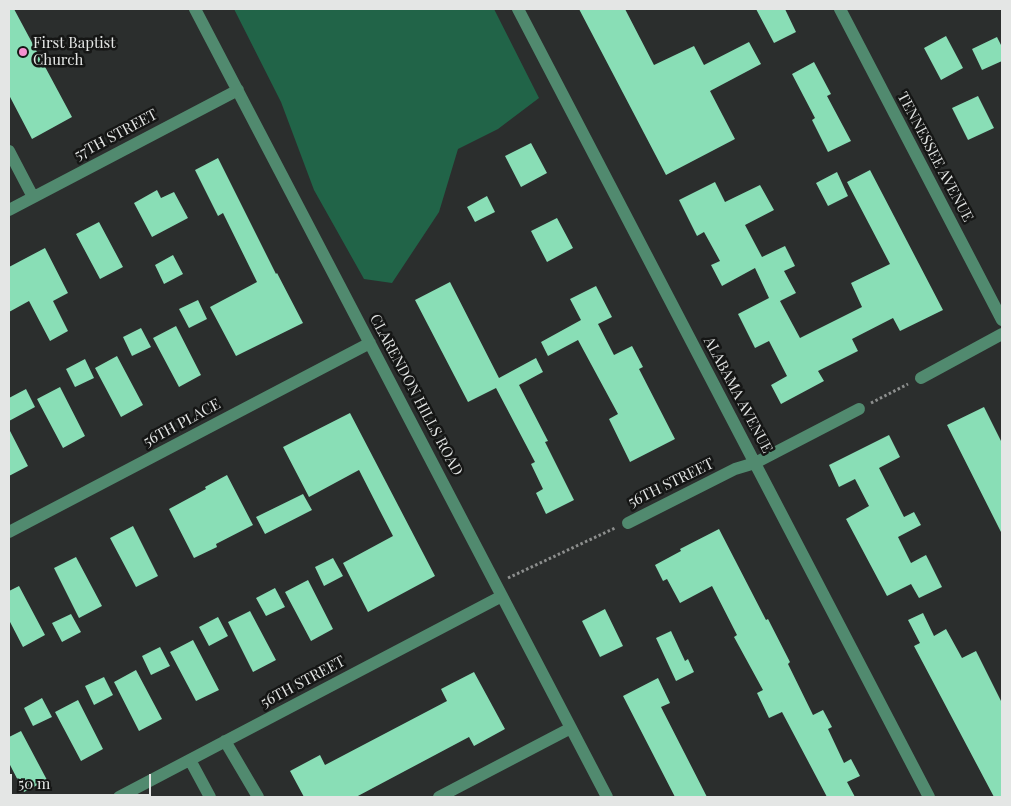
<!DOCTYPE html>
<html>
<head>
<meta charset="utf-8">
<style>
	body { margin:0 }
	#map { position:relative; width:1011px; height:806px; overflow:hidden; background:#2b2e2d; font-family:"Playfair Display",serif }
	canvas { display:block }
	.frame { position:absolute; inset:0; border:10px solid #e4e6e5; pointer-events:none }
	.scale { position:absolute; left:10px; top:774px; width:141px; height:22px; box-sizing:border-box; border:2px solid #e4e6e5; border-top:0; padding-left:6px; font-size:15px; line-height:18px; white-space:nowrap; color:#e4e6e5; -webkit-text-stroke:4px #151615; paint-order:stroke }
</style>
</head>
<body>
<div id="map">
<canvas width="1011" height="806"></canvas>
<div class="frame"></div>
<div class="scale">50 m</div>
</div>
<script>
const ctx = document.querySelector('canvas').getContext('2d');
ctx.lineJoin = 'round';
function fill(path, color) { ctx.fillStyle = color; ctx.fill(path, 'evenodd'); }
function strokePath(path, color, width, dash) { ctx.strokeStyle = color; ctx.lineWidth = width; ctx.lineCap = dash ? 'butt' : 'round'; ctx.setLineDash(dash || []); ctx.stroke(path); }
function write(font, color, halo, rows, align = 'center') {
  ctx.font = font + ' "Playfair Display",serif'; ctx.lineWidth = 5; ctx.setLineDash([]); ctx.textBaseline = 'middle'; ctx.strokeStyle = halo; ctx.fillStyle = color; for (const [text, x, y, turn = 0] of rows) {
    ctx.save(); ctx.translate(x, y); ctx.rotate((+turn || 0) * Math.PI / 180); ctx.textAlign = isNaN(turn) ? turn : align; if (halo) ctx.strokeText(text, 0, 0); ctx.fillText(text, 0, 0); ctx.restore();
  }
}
fill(new Path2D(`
	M234 9H494L539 98 498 129 458 149 439 212 392 283 364 279 314 190 281 102Z`), '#216448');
fill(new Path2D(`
	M9 9H14L72 117 32 139 9 95Z
	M579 9H625L654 65 694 46 704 65 749 42 761 64 710 91 735 139 666 175Z
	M756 9H785L796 32 774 43Z
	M946 36 963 68 941 80 924 48Z
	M997 37 1002 47V61L982 70 972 49Z
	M814 62 831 94 827 96 851 141 828 152 812 120 815 118 792 74Z
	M978 96 994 128 968 140 952 108Z
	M531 143 547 173 521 187 505 156Z
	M218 158 276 274 277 273 303 323 236 356 210 307 257 282 223 213 218 216 195 170Z
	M870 170 943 310 900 331 893 318 852 339 858 351 818 371 824 381 781 404 771 385 787 376 769 341 755 348 738 314 769 298 755 268 722 286 711 265 720 261 704 232 697 236 679 200 715 182 725 202 760 185 774 210 745 225 762 257 785 246 795 266 784 271 796 293 780 301 800 338 862 307 851 283 890 264 847 182Z
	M837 172 848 196 828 206 816 183Z
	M157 190 161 198 174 192 188 218 152 237 134 203Z
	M487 196 495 212 475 222 467 207Z
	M557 218 573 248 547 262 531 231Z
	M99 222 123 267 100 279 76 234Z
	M45 248 68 293 53 301 68 331 50 341 29 301 9 312V267Z
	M173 255 183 274 164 284 155 265Z
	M450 282 499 378 536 358 543 372 519 385 548 441 545 442 574 500 546 514 536 493 543 489 531 464 535 462 496 388 468 402 415 300Z
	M596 286 612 317 598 324 614 355 632 346 643 367 639 369 675 439 630 462 609 419 618 414 578 340 548 356 541 342 581 320 570 299Z
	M198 300 207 319 189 328 179 309Z
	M176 326 201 375 179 387 153 338Z
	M141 328 151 347 132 356 123 337Z
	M117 356 143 405 121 417 95 368Z
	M85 359 94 378 75 387 66 369Z
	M60 387 85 436 63 448 37 399Z
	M26 389 35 407 9 421V398Z
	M984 407 1002 443V534L947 425Z
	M350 413 435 576 368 612 343 563 393 536 380 511 359 470 309 497 283 447Z
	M9 429 28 466 9 476Z
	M889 435 900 457 879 468 904 517 914 512 921 525 898 537 911 563 926 555 942 587 919 598 911 584 887 596 846 519 869 506 855 479 839 487 829 465Z
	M227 475 253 525 216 544 217 547 194 558 169 509 206 489 205 487Z
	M303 494 312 510 265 534 256 517Z
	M133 526 158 576 136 587 110 538Z
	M719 529 766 620 768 619 790 662 788 664 813 715 823 710 832 727 828 729 844 763 851 759 860 776 847 782 855 797H827L782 712 769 718 757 693 763 690 734 637 737 635 712 586 680 603 667 579 663 581 655 565 681 551 680 549Z
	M76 557 102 606 79 618 54 568Z
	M333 558 343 576 324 586 315 567Z
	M308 580 333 629 311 641 285 592Z
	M19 586 45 635 23 647 9 620V591Z
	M275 588 285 607 266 616 256 598Z
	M605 609 623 646 600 657 582 621Z
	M250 611 276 660 253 672 228 622Z
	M923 613 934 636 946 629 962 658 976 651 1002 703V797H994L914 646 920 643 908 620Z
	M71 614 81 632 62 642 52 623Z
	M218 617 228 636 209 646 199 627Z
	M671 631 685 661 688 659 694 672 676 681 656 638Z
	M193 640 219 690 196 701 170 652Z
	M160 647 170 666 151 675 142 656Z
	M136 670 162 719 139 731 114 682Z
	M474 672 505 729 474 746 469 737 356 797H304L290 771 320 755 325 765 447 701 441 689Z
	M104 677 113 695 94 705 85 686Z
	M658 678 670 703 661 707 707 797H675L623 696Z
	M42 698 52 717 33 726 24 708Z
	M78 700 103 749 81 761 55 712Z
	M21 731 47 780 24 792 9 763V737Z`), '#89deb6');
strokePath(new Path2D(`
	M871 403 908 384
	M508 578 615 528`), '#8d8f8e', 3, [2.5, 2.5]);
strokePath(new Path2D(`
	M195 9 607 797
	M518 9 929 797
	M840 9 1002 320
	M9 151 33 197
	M9 210 238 90
	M921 378 1002 334
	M628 523 735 469 755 463 859 409
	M9 532 370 343
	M225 741 258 797
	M190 760 210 797
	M119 797 502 596
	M439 797 571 728`), '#518a6f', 12);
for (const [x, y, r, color] of [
	[23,52,5,"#f690d0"]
]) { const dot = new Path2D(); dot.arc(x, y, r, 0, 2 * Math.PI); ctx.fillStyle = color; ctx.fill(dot); strokePath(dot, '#151615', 2); }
write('15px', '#e4e6e5', '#151615', [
	["First Baptist",33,43],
	["Church",33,60]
], 'left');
write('15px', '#e4e6e5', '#151615', [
	["57TH STREET",116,135,-28],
	["TENNESSEE AVENUE",935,157,62],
	["CLARENDON HILLS ROAD",416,395,62],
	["ALABAMA AVENUE",738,395,62],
	["56TH PLACE",182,423,-28],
	["56TH STREET",671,483,-26],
	["56TH STREET",303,682,-28]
]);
</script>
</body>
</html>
